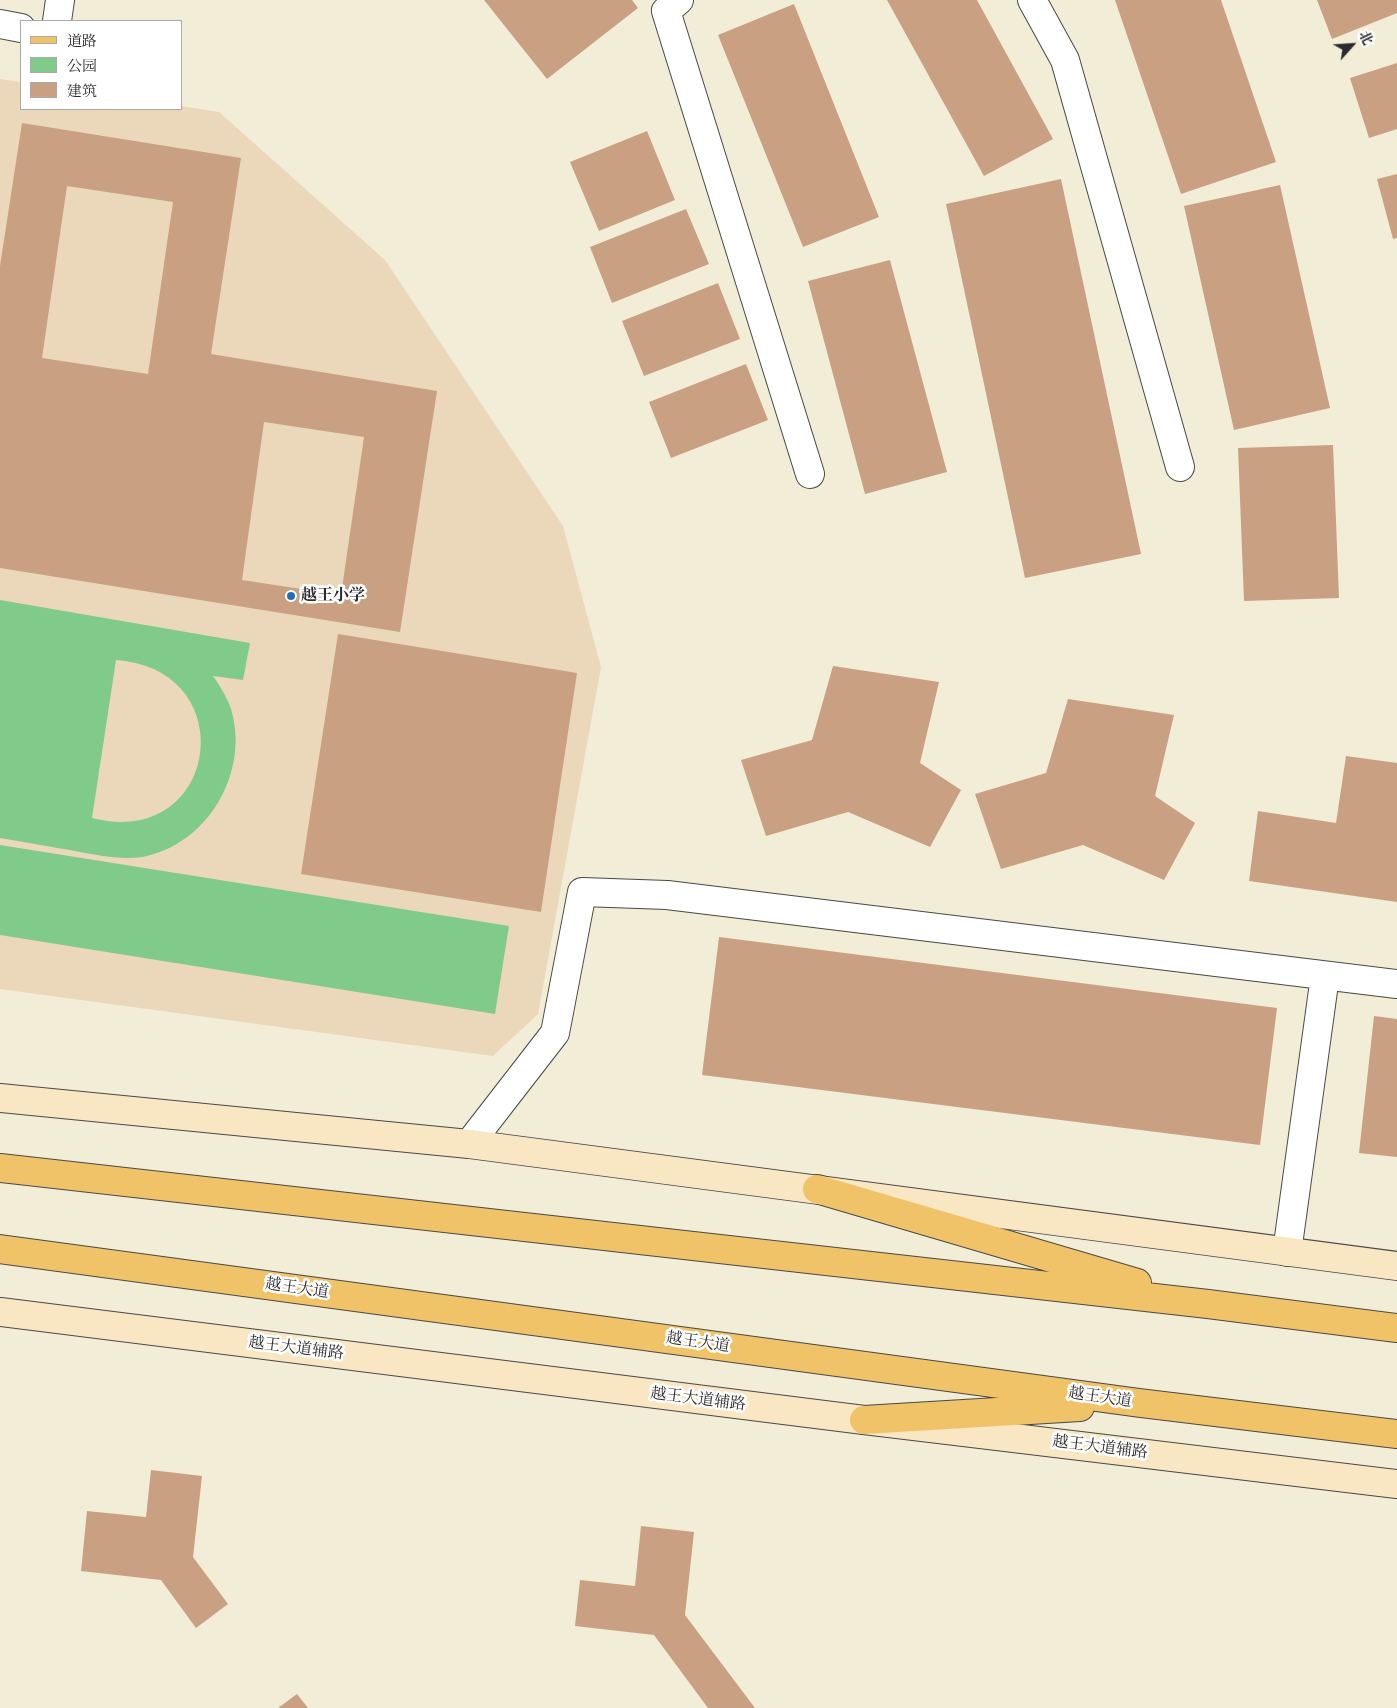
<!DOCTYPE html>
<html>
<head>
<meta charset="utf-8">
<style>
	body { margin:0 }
	#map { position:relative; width:1397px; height:1708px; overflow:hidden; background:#f1edd7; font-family:Cardo,"Noto Serif SC",serif }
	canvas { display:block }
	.legend { position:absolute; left:20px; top:20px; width:162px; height:90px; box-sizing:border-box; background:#fff; border:1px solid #aaa; margin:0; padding:6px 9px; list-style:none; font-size:15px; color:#2b2b2b }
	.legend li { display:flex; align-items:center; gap:10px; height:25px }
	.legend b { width:25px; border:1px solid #aaa }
	.north { position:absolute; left:1327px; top:20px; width:50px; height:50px; -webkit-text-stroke:4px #fff; paint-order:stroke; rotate:64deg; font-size:14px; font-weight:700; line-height:20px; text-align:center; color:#2b2b2b }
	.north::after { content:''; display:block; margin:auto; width:18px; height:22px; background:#2b2b2b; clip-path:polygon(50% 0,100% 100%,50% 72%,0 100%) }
</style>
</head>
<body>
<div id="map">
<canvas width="1397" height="1708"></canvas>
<ul class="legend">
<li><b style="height:6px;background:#f1c369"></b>道路</li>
<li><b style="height:14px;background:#80cb89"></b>公园</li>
<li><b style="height:14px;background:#caa082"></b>建筑</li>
</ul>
<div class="north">北</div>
</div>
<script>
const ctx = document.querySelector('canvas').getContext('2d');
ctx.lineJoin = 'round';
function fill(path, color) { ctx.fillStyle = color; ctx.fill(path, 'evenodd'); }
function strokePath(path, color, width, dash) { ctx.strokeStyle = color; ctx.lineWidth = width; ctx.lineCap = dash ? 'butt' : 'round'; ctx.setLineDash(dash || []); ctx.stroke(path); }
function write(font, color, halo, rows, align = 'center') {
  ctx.font = font + ' Cardo,"Noto Serif SC",serif'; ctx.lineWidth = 5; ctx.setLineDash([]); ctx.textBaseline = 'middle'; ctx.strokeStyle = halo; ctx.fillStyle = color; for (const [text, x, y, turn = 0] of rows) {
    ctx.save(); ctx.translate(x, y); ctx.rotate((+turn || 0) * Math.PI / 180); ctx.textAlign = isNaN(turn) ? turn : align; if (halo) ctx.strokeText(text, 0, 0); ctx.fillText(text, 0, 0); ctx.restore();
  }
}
fill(new Path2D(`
	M0 79 21 82V109H181V106L219 112 385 260 563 526 601 667 538 1014 493 1056 0 989Z`), '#ebd8ba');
fill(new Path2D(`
	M0 600 250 643 243 680 213 676C220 686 227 697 231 709 250 772 208 845 142 857 119 860 97 855 75 851 50 847 25 842 0 838ZM116 660C245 669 219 851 92 818Z
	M0 845 509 926 495 1014 0 935Z`), '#80cb89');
fill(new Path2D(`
	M484 0H632L638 8 547 79Z
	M887 0H977L1053 139 984 176Z
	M1115 0H1221L1276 162 1181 194Z
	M1317 0H1397V13L1332 39Z
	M794 4 879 217 803 247 718 35Z
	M1397 63V129L1369 138 1350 78Z
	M22 123 241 158 211 354 437 391 400 632 0 568V266ZM67 186 173 202 148 374 42 358ZM264 422 364 437 341 595 242 580Z
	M647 131 675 200 599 231 570 162Z
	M1397 174V238L1393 239 1377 179Z
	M1061 179 1141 554 1025 578 946 204Z
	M1280 185 1330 408 1234 430 1184 206Z
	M686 209 709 264 612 303 590 247Z
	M890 260 947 472 865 494 808 281Z
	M718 283 740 339 644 376 622 321Z
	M746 364 768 420 671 458 649 402Z
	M1333 445 1339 598 1244 601 1238 448Z
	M338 634 577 673 541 912 301 874Z
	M833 666 939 682 920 763 961 790 930 847 848 812 766 836 741 760 812 740Z
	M1068 699 1174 715 1155 796 1195 823 1164 880 1083 845 1001 869 975 794 1046 773Z
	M1346 756 1397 763V902L1249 881 1258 811 1336 823Z
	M719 937 1277 1008 1260 1145 702 1075Z
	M1374 1016 1397 1019V1157L1359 1153Z
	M151 1470 202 1476 193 1557 228 1604 196 1628 161 1580 81 1571 87 1511 146 1517Z
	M641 1526 694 1532 685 1615 755 1708H708L654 1635 575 1626 580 1580 635 1586Z
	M297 1694 308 1708H278Z`), '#caa082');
const minor = new Path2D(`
	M679 0 666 11 810 474
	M1032 0 1065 60 1180 467
	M57 21 60 0
	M0 24 21 28
	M469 1144 555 1033 582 892 667 895 1397 984
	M1287 1252 1325 976`);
const secondary = new Path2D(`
	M0 1098 469 1144 1397 1266
	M0 1312 864 1420 1397 1484`);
const primary = new Path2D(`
	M0 1168 1208 1304 1397 1328
	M817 1189 1137 1283
	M0 1249 1140 1403 1397 1434
	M864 1420 1080 1407`);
strokePath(minor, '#494845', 30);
strokePath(secondary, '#494845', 30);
strokePath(primary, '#494845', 30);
strokePath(minor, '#fff', 28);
strokePath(secondary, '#f9e7c3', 28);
strokePath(primary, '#f1c369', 28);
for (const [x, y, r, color] of [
	[291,596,5,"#1f6fb2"]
]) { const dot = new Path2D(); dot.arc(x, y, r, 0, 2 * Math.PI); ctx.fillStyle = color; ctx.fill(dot); strokePath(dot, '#fff', 2); }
write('bold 16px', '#2b2b2b', '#fff', [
	["越王小学",301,596]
], 'left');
write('16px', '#2b2b2b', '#fff', [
	["越王大道",297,1289,8],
	["越王大道",698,1343,8],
	["越王大道辅路",296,1349,7],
	["越王大道",1100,1398,8],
	["越王大道辅路",698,1400,7],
	["越王大道辅路",1100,1448,7]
]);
</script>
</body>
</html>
